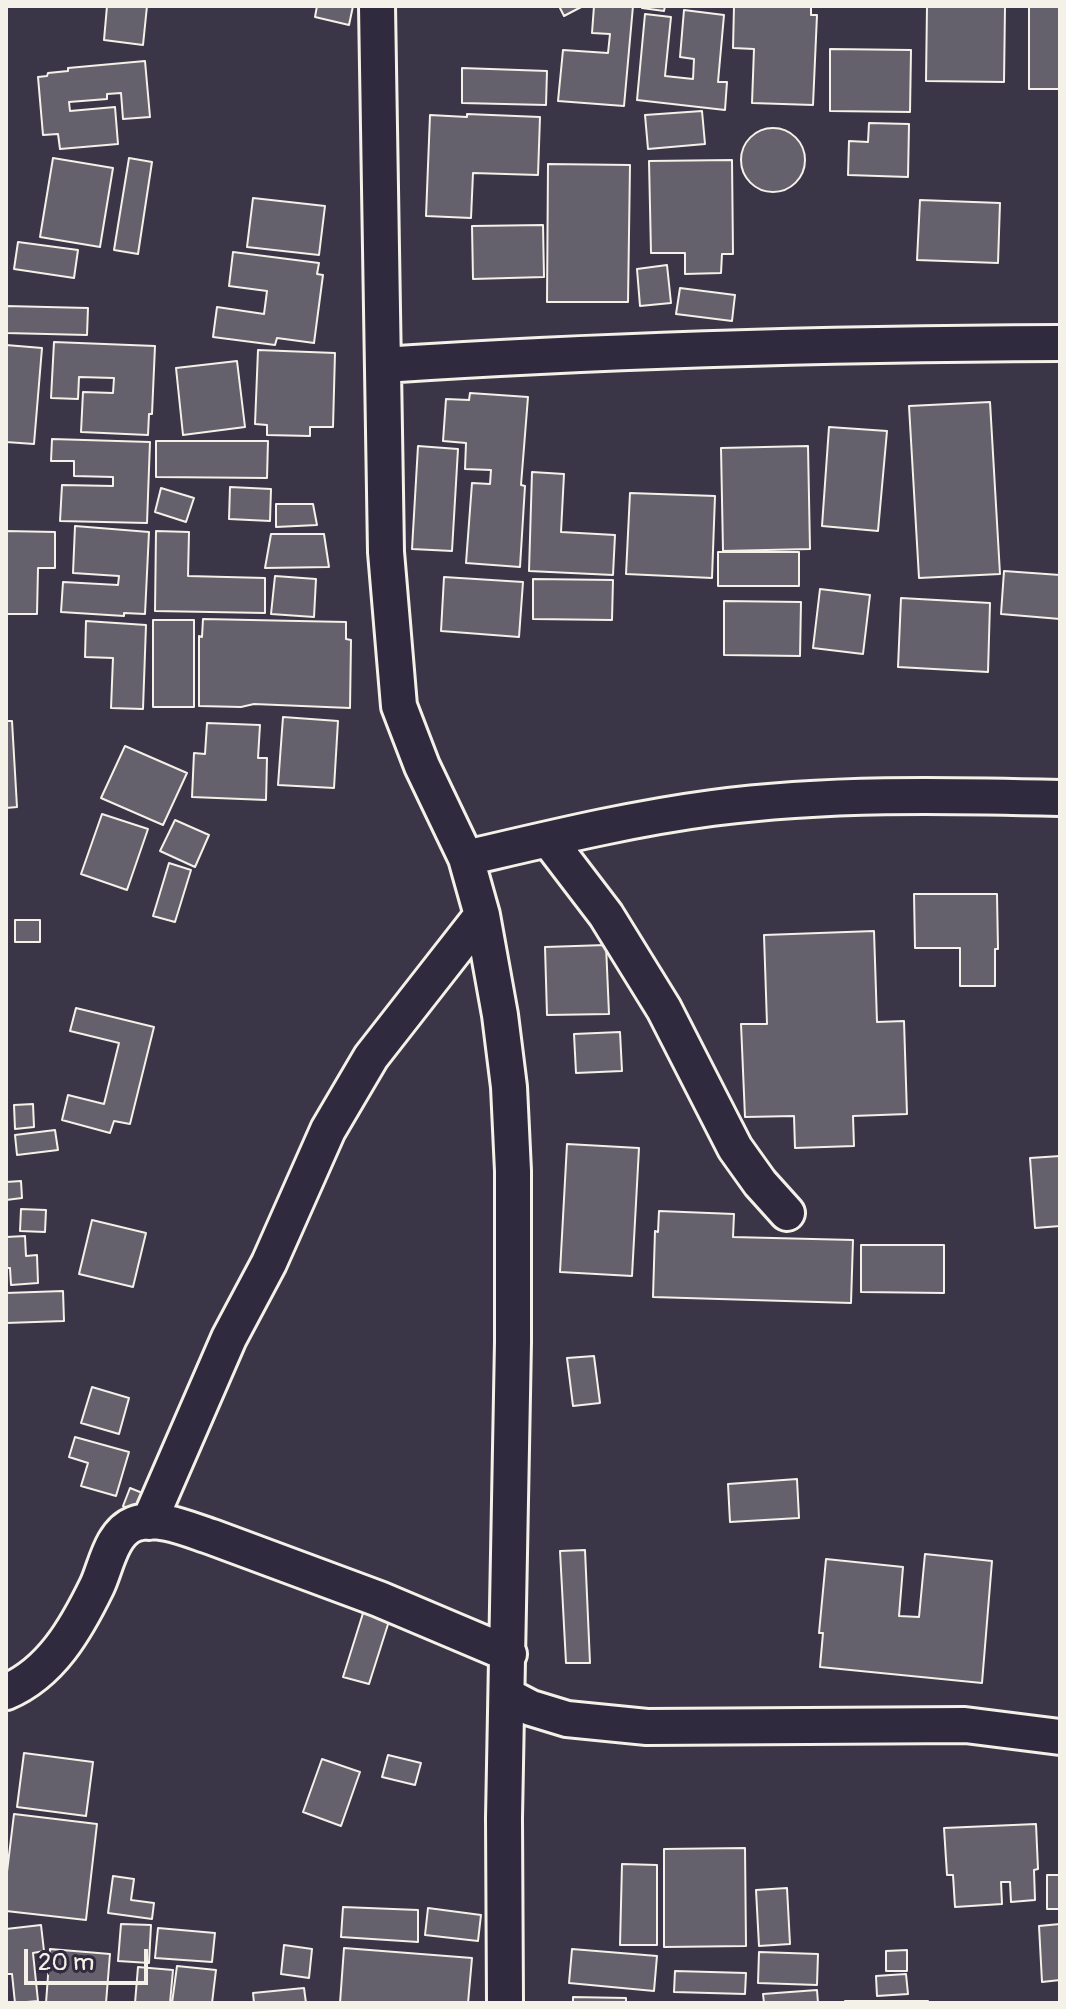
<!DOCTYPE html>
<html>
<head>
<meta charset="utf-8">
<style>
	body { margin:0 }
	#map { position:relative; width:1066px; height:2009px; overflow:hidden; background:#3b3647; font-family:Pangolin,sans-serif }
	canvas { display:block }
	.frame { position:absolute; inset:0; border:8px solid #f4f1e8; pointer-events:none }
	.scale { position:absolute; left:24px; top:1949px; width:124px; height:36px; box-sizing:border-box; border:4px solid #f4f1e8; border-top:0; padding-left:10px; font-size:24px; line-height:28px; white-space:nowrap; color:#f4f1e8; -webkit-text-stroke:6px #2f2a3d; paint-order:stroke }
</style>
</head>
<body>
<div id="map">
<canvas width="1066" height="2009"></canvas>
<div class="frame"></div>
<div class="scale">20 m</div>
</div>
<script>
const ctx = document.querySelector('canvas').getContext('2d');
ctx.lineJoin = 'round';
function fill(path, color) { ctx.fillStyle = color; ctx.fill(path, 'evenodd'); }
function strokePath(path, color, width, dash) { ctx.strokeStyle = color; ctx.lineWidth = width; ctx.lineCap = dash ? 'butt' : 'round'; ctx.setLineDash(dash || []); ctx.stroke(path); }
const building = new Path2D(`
	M107 6H147L143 45 104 40Z
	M317 6H353L349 25 315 17Z
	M559 6H583L564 16Z
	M594 6H633L624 106 558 101 563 50 608 53 610 34 592 33Z
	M642 6H665L664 11 642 8Z
	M734 6H811V15H817L813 105 752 103 754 49 733 48Z
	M927 6 1005 7 1004 82 926 81Z
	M1029 6H1060V89H1029Z
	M684 10 724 15 718 82H727L725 110 637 100 645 14 671 17 665 76 693 79 694 59 680 57Z
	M830 49 911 50 910 112 830 111Z
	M145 61 150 117 123 119 121 93 107 94V99L69 102 70 111 115 107 118 144 60 149 58 134 43 135 38 77 47 76 48 73 68 71V68Z
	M462 68 547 71 546 105 462 103Z
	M702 111 705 144 648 149 645 115Z
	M467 114 540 117 538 175 473 173 471 218 426 216 430 115 467 117Z
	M869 123 909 124 908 177 848 175 849 141 868 142Z
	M741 160a32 32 0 1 1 64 0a32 32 0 1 1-64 0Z
	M53 158 113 168 100 247 40 237Z
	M129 158 152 162 138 254 114 250Z
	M732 160 733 254H722L721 273 685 274V253H651L649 161Z
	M548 164 630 165 628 302H547Z
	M253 198 325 206 319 255 247 247Z
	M920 200 1000 203 998 263 917 260Z
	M543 225 544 277 473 279 472 226Z
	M18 242 78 250 74 278 14 269Z
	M233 252 319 263 317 274 323 275 314 343 277 338 275 345 213 337 217 307 264 314 267 291 229 286Z
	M667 265 671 303 640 306 637 269Z
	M680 288 735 295 732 321 676 314Z
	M6 306 88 308 87 335 6 333Z
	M54 342 155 346 152 414H149L148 435 81 432 83 392 113 393 114 378 79 377 78 399 51 398Z
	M6 345 42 348 34 444 6 442Z
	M258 350 335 353 333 427H310V436L267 435V425L255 424Z
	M237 361 245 427 183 435 176 368Z
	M470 393 528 397 521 485 525 486 520 567 466 563 472 483 490 484 491 470 465 469 466 443 443 441 446 399 469 400Z
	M990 402 1000 574 919 578 909 406Z
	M829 427 887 431 878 531 822 526Z
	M52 439 150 442 147 523 60 521 62 485 113 486V477L74 476V461H51Z
	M156 441H268L267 478 156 477Z
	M418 446 458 449 452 551 412 549Z
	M808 446 810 549 723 551 721 448Z
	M532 472 564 474 561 532 615 535 613 575 529 571Z
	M230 487 271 489 270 521 229 519Z
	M161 488 194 498 186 522 155 512Z
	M630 493 715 496 712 578 626 574Z
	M276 504H313L317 525 276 527Z
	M75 526 149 532 145 614 124 613V616L61 612 63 582 118 585 119 576 73 573Z
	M6 531 55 532V568H38L37 614H6Z
	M156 531 189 532 188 576 265 578V613L155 611Z
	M271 534H324L329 567 265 568Z
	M718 552H799V586H718Z
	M1004 571 1060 575V619L1001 614Z
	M275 576 316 579 314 617 271 614Z
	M444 577 523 582 519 637 441 631Z
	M533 579 613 580 612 620 533 619Z
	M820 589 870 595 863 654 813 648Z
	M901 598 990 603 988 672 898 667Z
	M724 601 801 602 800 656 724 655Z
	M203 619 346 622V639L351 640 350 708 254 704 241 707 199 706V636L202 637Z
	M153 620H194V707H153Z
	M86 621 146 625 143 709 111 708 113 658 85 657Z
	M283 717 338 721 334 788 278 785Z
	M6 721H12L17 807 6 808Z
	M207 723 260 725 258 758H267L266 800 192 797 194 753 205 754Z
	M125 746 187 773 163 825 101 798Z
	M102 814 148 829 127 890 81 874Z
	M175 820 209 835 195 867 160 851Z
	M169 863 191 870 175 922 153 916Z
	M914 894H997L998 949H995V986H960V948H915Z
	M15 920H40V942H15Z
	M874 931 877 1022 904 1021 907 1114 853 1116 854 1146 795 1148 794 1116 745 1117 741 1024H767L764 935Z
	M606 945 609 1014 547 1015 545 947Z
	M76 1008 154 1027 130 1124 114 1121 110 1133 62 1120 68 1095 104 1104 119 1043 70 1031Z
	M620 1032 622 1071 576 1073 574 1034Z
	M33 1104 34 1127 15 1129 14 1105Z
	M55 1130 58 1150 17 1155 15 1135Z
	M567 1144 639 1148 632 1276 560 1272Z
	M1060 1156V1226L1035 1228 1030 1158Z
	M21 1181 22 1198 6 1200V1182Z
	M21 1209 46 1210 45 1232 20 1231Z
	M659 1211 734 1214 733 1237 853 1240 851 1303 653 1297 655 1231 658 1232Z
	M92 1220 146 1233 133 1287 79 1274Z
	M25 1236 26 1256 37 1255 38 1283 11 1285 10 1268H6V1237Z
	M861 1245H944V1293L861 1292Z
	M63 1291 64 1321 6 1323V1293Z
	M594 1356 600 1403 573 1406 567 1358Z
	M92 1387 129 1398 119 1434 81 1423Z
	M75 1437 129 1452 116 1496 81 1486 88 1463 69 1457Z
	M797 1479 799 1518 730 1522 728 1484Z
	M130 1488 145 1494 138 1512 123 1506Z
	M585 1550 590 1663H566L560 1551Z
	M925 1554 992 1561 982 1683 820 1667 823 1633H819L826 1559 903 1567 899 1616 919 1617Z
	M364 1610 390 1618 369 1684 343 1677Z
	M24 1753 93 1762 86 1816 17 1807Z
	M388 1755 421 1763 415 1785 382 1777Z
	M322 1759 360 1772 341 1826 303 1812Z
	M14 1814 97 1824 86 1920 6 1911V1880Z
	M1036 1824 1038 1869 1034 1870 1035 1900 1011 1902 1010 1882H1001L1002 1904 955 1907 953 1875H947L944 1828Z
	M745 1848 746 1946 664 1947V1849Z
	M622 1864 657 1865V1945H620Z
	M1047 1875H1060V1909H1047Z
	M113 1876 134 1879 131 1900 154 1903 152 1919 108 1913Z
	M787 1888 790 1944 759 1946 756 1890Z
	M343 1907 418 1910V1942L341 1937Z
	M428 1908 481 1915 478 1941 425 1935Z
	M121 1924 151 1925 149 1963 118 1961Z
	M1060 1924V1980L1042 1982 1039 1926Z
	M41 1925 44 1951 33 1953 38 2001 15 2003 12 1974H6V1929Z
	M158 1928 215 1933 212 1962 155 1958Z
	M284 1945 312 1949 309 1978 281 1974Z
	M344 1948 472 1958 468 2003H340Z
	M50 1949 110 1954 106 2003H46Z
	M572 1949 657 1956 654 1991 569 1983Z
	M907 1950V1971H886V1951Z
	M759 1952 818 1954 817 1985 758 1983Z
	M177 1966 216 1970 212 2003H172Z
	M138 1967 173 1970 170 2003H135Z
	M675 1971 746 1973 745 1994 674 1992Z
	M906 1974 908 1994 877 1996 876 1976Z
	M304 1988 306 2003H254L253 1993Z
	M817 1990 818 2003H764L763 1994Z
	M573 1997 626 1998V2003H573Z
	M845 2001H928V2003H845Z`);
fill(building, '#65616c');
strokePath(building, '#f4f1e8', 2);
const street = new Path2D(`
	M377 6 386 552 399 706 422 766 466 858 482 915 500 1015 509 1087 513 1171V1342L504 1818 505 2003
	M383 365C608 350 834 344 1060 343
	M548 839 606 915 664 1009 735 1148 760 1183 787 1213
	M466 858C548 839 629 819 712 808 826 793 945 795 1060 798
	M149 1522 229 1338 269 1263 328 1130 371 1057 482 915
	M6 1692C51 1673 76 1629 97 1586 106 1567 111 1533 134 1524 157 1515 190 1530 212 1537L379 1599 509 1654
	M508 1696 531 1708 567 1719 647 1727 965 1725 1060 1737`);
strokePath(street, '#f4f1e8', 40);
strokePath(street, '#2f2a3d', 34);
</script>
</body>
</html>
